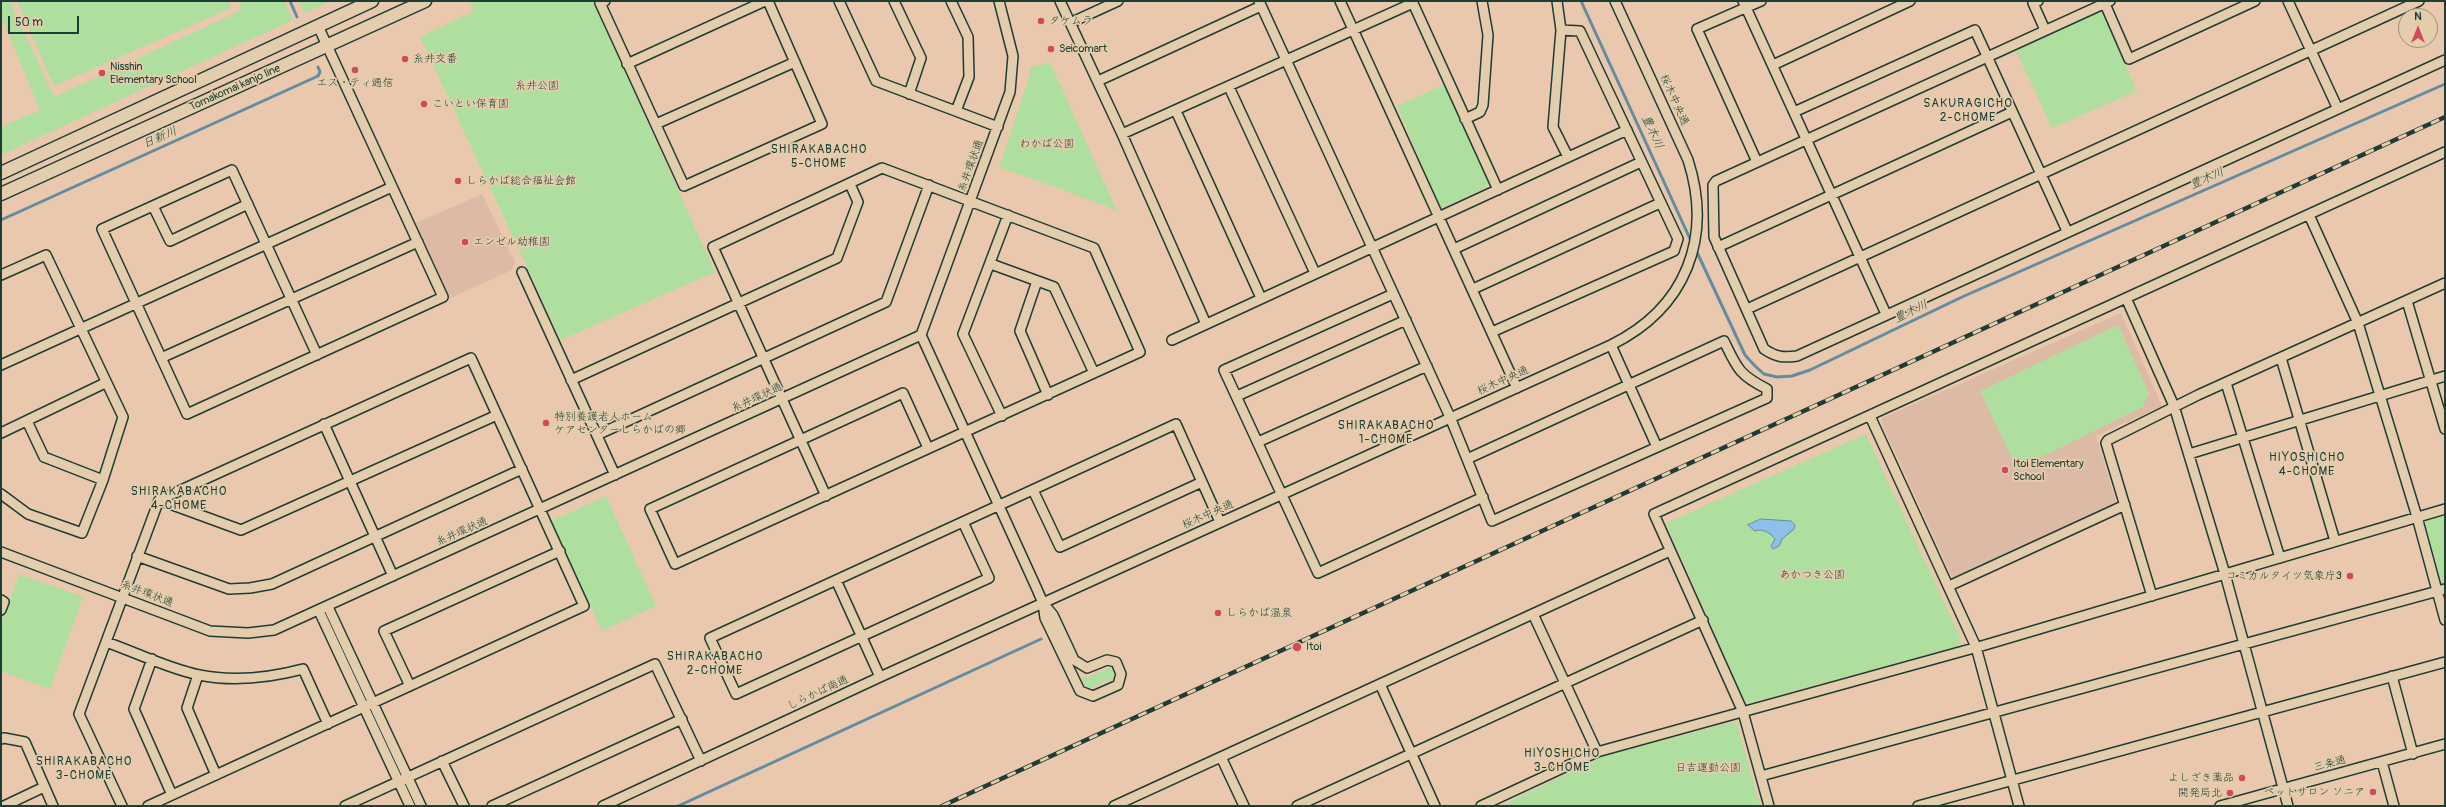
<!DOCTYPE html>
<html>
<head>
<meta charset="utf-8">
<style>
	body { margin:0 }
	#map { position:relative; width:2446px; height:807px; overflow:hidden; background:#eac8ae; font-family:Pangolin,sans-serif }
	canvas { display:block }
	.frame { position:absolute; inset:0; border:2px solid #1f3d34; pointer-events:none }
	.north { position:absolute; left:2398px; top:8px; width:40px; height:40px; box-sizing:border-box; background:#e4cdad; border:1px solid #95937d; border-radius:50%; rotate:0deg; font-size:11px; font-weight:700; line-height:16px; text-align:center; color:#1f3d34 }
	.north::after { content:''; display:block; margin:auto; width:14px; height:18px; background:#d1495b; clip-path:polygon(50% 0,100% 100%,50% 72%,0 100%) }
	.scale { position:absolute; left:8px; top:16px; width:71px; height:18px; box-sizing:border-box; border:2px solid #1f3d34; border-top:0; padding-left:5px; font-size:12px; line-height:14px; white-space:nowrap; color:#1f3d34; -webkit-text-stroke:3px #e4cdad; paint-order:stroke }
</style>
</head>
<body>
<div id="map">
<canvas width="2446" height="807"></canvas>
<div class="frame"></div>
<div class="north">N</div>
<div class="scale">50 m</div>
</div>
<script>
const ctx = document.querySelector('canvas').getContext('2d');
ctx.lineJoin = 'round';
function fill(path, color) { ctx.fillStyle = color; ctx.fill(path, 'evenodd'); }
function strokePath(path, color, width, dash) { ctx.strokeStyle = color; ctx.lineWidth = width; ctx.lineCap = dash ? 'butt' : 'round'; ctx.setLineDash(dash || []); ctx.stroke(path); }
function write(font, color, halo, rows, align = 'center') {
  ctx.font = font + ' Pangolin,"Klee One",sans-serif'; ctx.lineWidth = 3.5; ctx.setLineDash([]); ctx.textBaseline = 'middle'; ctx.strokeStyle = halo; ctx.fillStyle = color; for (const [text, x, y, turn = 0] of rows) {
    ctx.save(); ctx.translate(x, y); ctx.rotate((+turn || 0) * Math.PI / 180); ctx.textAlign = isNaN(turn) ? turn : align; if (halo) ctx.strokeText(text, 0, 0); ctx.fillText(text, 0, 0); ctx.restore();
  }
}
fill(new Path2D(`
	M482 194 515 262 512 270 450 298 416 223Z
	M2121 313 2162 406 2096 436 2117 504 1953 579 1882 424V418Z`), '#ddbaa5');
fill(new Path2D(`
	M1 1H10L54 97 240 11 241 1H284L293 20 1 155V127L40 110 1 16Z
	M17 1H228L231 8 54 86Z
	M299 1H330L305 13Z
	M469 1H593L715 272 561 340 420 37 474 11Z
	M2099 11 2103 13 2137 91 2052 128 2016 51Z
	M1050 62 1118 213 1109 207 999 167 1028 81 1030 68Z
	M1444 85 1488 182 1486 187 1445 207H1440L1397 106Z
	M2118 325 2149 393 2143 407 2017 469 1980 391Z
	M1866 434 1961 639 1959 646 1749 703 1745 702 1666 523Z
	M606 496 656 606 602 631 551 521Z
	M2445 515V584L2442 582 2424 521Z
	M19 574 83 597 50 689 1 671V623Z
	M1110 667 1115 677 1091 688 1086 686 1081 678H1087Z
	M1736 721 1760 806H1506L1505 804 1601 757Z`), '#afdf9f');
const water = new Path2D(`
	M1761 519 1791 521 1795 525 1794 529 1782 539 1779 546 1773 549 1771 546 1775 539C1771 533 1762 528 1755 531L1748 525Z`);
fill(water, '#8ec0ea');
strokePath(water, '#628ca1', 1);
strokePath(new Path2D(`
	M290 1 297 17
	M1581 1 1691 241
	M1 220 318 76 320 72 318 67
	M1695 248 1745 355 1755 366 1764 374 1777 377 1792 376 1810 370 1962 297 2445 84
	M678 806 1041 639`), '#628ca1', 3);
const minor = new Path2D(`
	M605 1 600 3 684 186 822 124 768 1
	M839 1 876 81 998 127
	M894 1 921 58 909 94
	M951 1 968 37 969 77 956 111
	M1060 1 1122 134 1206 324
	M1259 1 1450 417 1492 521 1767 398V389C1739 375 1737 368 1724 341L1467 459
	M1340 1 1517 388
	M1412 1 1498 190
	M1557 1 1561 30 1553 127 1568 157
	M1743 1 1886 314
	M2038 1 2033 3 2045 30
	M2110 1 1716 181 1713 185 1714 237 1764 349C1776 357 1783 358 1797 356L2445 60
	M2288 1 2337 107
	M2105 4 2129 59 2255 1
	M1070 23 1118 1
	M627 64 765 1
	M1773 65 1910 1
	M1098 81 1261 6
	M1229 87 1315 273
	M1176 111 1261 298
	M1794 112 1975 30 2067 231
	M1465 119 1480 112 1483 105 1488 35 1482 1
	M656 124 795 62
	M1122 134 1413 3
	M1757 162 1697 29 1761 1
	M153 206 170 241 248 204
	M2309 215 2358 323 2417 517 2445 620
	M1718 247 2012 112
	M1454 249 1641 162
	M991 264 1054 287 1094 373
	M522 272 615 475
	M1 275 46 255 123 417 103 480 82 533 28 514 1 494
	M1037 281 1020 331 1048 395
	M1473 289 1660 203
	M1393 294 1224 370 1318 573 1483 497
	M2126 298 2174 406 2225 574 2288 806
	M2407 301 2445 429
	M1747 309 2419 1
	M1492 332 1674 251 1678 239 1580 31 1561 30
	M921 335 1036 587 1043 603 1045 618 1080 691 1093 696 1118 685 1121 674 1116 662 1107 660 1087 668 1074 660 1053 615 1043 603
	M1172 340 1627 130
	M1611 345 1657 447
	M317 355 232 170 102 229 187 414 443 297 318 26
	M161 358 418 242
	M2281 358 2335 541
	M1 365 392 187
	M571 380 837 258 858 202 850 184
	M2226 383 2280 558
	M1237 396 1406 320
	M1002 416 963 334 1008 215
	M1870 416 1976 647 2019 806
	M27 421 44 457 103 480
	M324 424 393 576
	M1 433 105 383
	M597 435 886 302 929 185
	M1258 442 1427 366
	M2189 454 2445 376
	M1033 490 1060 547 1202 482
	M826 496C788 413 751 330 713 247L882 168 1094 248 1140 352 675 564 650 509 903 393 928 448
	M159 500 241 530 497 415
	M963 522 989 578 736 694 710 638 1176 424 1220 522
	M1 552 210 631 248 633 274 630 921 335 1010 92 1013 56 999 1
	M137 556 229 589 250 588 272 584 522 469
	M836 580 880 677
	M1949 586 2125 505
	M2152 596 2106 443 2108 440 2198 395 2445 283
	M1 600 4 602 1 610
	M328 607 421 806
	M319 611 410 806
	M1533 614 1597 752
	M106 642C135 652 169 669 199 675 234 682 269 678 303 669L328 724
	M152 659 134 709 172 795
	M198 675 187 708 216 775
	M2392 676 2413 754
	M1380 684 1435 806
	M410 686 384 631 560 551
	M1 739 4 738 25 742 53 806
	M1221 757 1244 806
	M442 761 464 806
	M2382 762 2394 806
	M1761 776 2445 589
	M4 806 44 787
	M122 806 79 714 159 500 471 358 584 606 148 806
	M345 806 655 664 701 761
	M492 806 682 719
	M603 806 880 677 1611 345C1686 308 1713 238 1688 160L1615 1
	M1114 806 1670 551
	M1297 806 1703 620
	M1481 806 1597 752 1985 645 2445 509
	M1769 806 1743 712 1654 514 2445 152
	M1918 806 2445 662
	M2220 806 2445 744`);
const major = new Path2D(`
	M1 173 372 1
	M1 194 425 1`);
strokePath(minor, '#1f3d34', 12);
strokePath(major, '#1f3d34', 15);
strokePath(minor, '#e4cdad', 9);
strokePath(major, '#e4cdad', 12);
const rail = new Path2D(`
	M942 806 2445 117`);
strokePath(rail, '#1f3d34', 4.5);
strokePath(rail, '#e4cdad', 3, [9]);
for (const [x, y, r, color] of [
	[1041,21,4,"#d1495b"],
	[1051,49,4,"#d1495b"],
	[405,59,4,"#d1495b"],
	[355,70,4,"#d1495b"],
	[102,73,4,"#d1495b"],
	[424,104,4,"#d1495b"],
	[458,181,4,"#d1495b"],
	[465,242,4,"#d1495b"],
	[546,423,4,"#d1495b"],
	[2005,470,4,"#d1495b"],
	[2350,576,4,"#d1495b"],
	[1218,613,4,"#d1495b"],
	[1297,647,5,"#d1495b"],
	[2242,778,4,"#d1495b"],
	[2373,792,4,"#d1495b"],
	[2230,793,4,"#d1495b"]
]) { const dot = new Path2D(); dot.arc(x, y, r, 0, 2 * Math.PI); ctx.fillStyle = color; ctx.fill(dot); strokePath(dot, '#e4cdad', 1.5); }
write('11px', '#1f3d34', '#e4cdad', [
	["タケムラ",1049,21],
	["Seicomart",1059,49],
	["糸井交番",413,59],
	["Nisshin",110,67],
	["Elementary School",110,80],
	["エス・ティ通信",355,83,"center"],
	["こいとい保育園",432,104],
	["しらかば総合福祉会館",466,181],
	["エンゼル幼稚園",473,242],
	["特別養護老人ホーム",554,417],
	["ケアセンターしらかばの郷",554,430],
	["Itoi Elementary",2013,464],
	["School",2013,477],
	["コミカルタイツ気象庁3",2342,576,"right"],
	["しらかば温泉",1226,613],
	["Itoi",1306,647],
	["よしざき薬品",2234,778,"right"],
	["ペットサロン ソニア",2365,792,"right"],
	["開発局北",2222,793,"right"]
], 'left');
write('11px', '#264539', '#e4cdad', [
	["糸井公園",537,86],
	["わかば公園",1047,144],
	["あかつき公園",1812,575],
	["日吉運動公園",1708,768]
]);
write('11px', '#1f3d34', '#e4cdad', [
	["Tomakomai kanjo line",235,88,-24],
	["桜木中央通",1674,100,66],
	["糸井環状通",971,166,-70],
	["桜木中央通",1503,381,-24],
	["糸井環状通",757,398,-25],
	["桜木中央通",1208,515,-24],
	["糸井環状通",462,532,-24],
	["糸井環状通",147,594,21],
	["しらかば南通",818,693,-25],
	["三条通",2330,764,-15]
]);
ctx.letterSpacing = '1px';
write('12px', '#1f3d34', '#e4cdad', [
	["SAKURAGICHO",1968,104],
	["2-CHOME",1968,118],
	["SHIRAKABACHO",819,150],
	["5-CHOME",819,164],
	["SHIRAKABACHO",1386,426],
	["1-CHOME",1386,440],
	["HIYOSHICHO",2307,458],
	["4-CHOME",2307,472],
	["SHIRAKABACHO",179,492],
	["4-CHOME",179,506],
	["SHIRAKABACHO",715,657],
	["2-CHOME",715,671],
	["HIYOSHICHO",1562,754],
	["3-CHOME",1562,768],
	["SHIRAKABACHO",84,762],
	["3-CHOME",84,776]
]);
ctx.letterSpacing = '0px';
write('italic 12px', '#25443d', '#e4cdad', [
	["豊木川",1652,132,65],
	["日新川",160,138,-24],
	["豊木川",2207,179,-24],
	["豊木川",1911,312,-26]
]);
</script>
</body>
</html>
